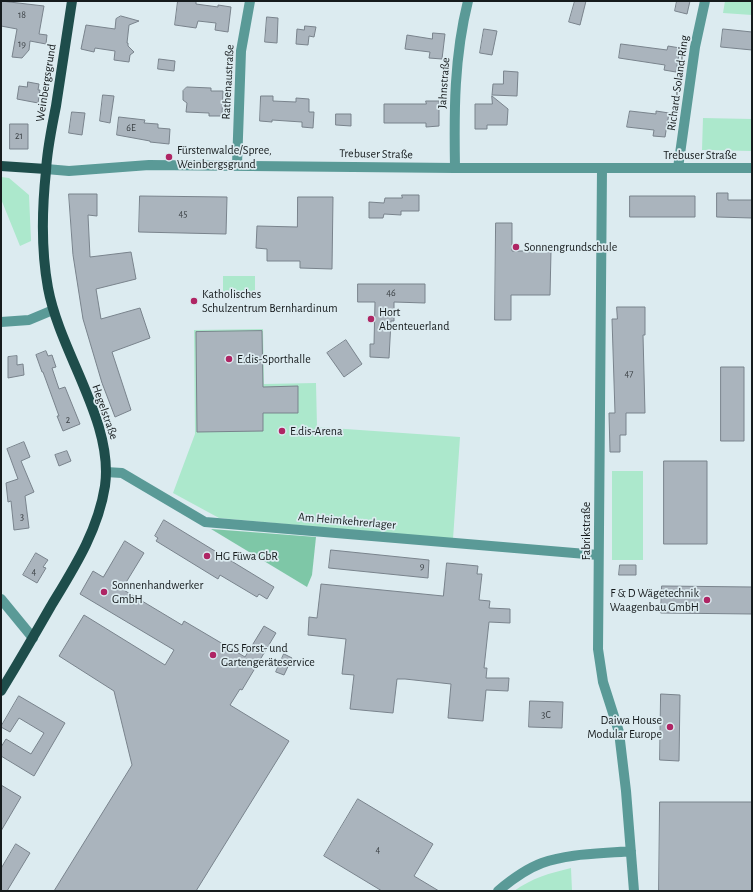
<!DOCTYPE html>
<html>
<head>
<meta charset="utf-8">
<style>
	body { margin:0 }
	#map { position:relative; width:753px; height:892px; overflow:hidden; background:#dcebf0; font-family:"Alegreya Sans",sans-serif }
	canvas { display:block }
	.frame { position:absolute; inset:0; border:2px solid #161b1d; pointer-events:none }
</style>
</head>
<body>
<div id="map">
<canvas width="753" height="892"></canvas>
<div class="frame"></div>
</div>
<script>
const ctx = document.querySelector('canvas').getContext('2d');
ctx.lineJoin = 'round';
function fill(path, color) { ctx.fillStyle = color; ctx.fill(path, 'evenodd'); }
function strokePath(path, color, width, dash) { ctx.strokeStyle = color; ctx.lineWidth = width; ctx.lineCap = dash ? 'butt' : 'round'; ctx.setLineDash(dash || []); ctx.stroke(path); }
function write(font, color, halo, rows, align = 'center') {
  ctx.font = font + ' "Alegreya Sans",sans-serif'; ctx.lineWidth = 3.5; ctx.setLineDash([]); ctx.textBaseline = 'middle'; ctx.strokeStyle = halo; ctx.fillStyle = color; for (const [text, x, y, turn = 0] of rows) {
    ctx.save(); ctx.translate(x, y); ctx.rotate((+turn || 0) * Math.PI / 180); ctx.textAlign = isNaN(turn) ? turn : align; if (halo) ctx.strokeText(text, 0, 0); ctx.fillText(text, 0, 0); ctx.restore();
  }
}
fill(new Path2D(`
	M725 1H752V15L723 13Z
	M703 118 752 119V151L702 150Z
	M1 177 9 178 29 195 31 241 20 246 1 199Z
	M223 276H255V298H223Z
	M263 329 264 384 316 383 317 427 460 437 453 539 219 518 173 493 195 434 194 330Z
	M612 471H643V560H612Z
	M571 868 572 891H514C532 878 550 873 571 868Z`), '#ace8cc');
fill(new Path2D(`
	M211 529 316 537 312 575 307 587Z`), '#7ec7a7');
const building = new Path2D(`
	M1 1 44 6 39 34 47 35 46 44 30 41 29 50 22 58 12 57 17 29 1 26Z
	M178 1H196V4L218 7V5L231 7 228 32 215 30 216 23 198 21 196 28 175 25Z
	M575 1H586L580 25 569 22Z
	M677 1H690L687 14 675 11Z
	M121 16 139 21 129 25 127 43H128V46L134 52 130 55 129 62 114 60 115 51 95 48 94 52 81 49 86 25 115 29 116 19Z
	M267 17 278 18 277 43 265 42Z
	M305 26 316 27 314 37 309 36 308 45 296 44 297 29 304 30Z
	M484 29 497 31 492 55 480 53Z
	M723 29 752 32V50L721 47Z
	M433 33 445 34 442 59 429 58 430 52 405 49 407 35 432 39Z
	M621 44 667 50 668 46 680 48 676 72 664 70 665 65 619 58Z
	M159 59 175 61 174 71 158 69Z
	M504 71 518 72 517 96 492 95 493 84H503Z
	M28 82 39 84 38 90H40L38 103 17 99 19 86 27 87Z
	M187 87 211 88V91H223L222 116H209V113L186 112 187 103 183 100V91Z
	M103 95 114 96 110 123 100 121Z
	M261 96H273V101L296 102V98L309 99V112H314L313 128 302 127V122L272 120V122L260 121Z
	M492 96 508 109 507 125H487V129H475V104H492Z
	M426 101H439V126L426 127V123H384V104H426Z
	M630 111 656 114V111L669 113 665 137 653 136 654 130 627 127Z
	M72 112 85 113 82 135 69 133Z
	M336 114H351V126L336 125Z
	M119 117 145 120 144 123 158 124V128L170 129 169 144 150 142V141L117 135Z
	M10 124H28V149H10Z
	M717 193H728V200H752V218L717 217Z
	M69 194H97V216L88 215 90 257 131 252 136 279 96 289 101 319 140 308 150 338 112 352 131 410 115 417 102 383 83 319 73 255Z
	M402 195H419V211H401V215L384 214 383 218H369V202L384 203 385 198H402Z
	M140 196 227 197 226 234 139 232Z
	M630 196H695V217H630Z
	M298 197H333L332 269 300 268V261H267V249L256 248 257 226 297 227Z
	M496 223H512V251H551L550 295H511V320H495Z
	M358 284H425V303L394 302V321H391L389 358 370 357V344H374L375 302H358Z
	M617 307H645V335H643L645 413H626V435H620V452H610L609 413H615L612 319H617Z
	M262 331 263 387 298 386V413H263V431L197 432 196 332Z
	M346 340 362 364 344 377 327 353Z
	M46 351 48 356 52 355 56 367 52 368 59 389 65 387 80 424 63 431 57 416H59L43 372H42L36 355Z
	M17 356V365L23 364 24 375 8 378V357Z
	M721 367H744V441H721Z
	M24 442 30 457 21 461 34 492 25 496 29 528 14 530 11 501 8 502 6 483 18 479 7 449Z
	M67 451 71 461 59 466 55 455Z
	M664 461H707V544H664Z
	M164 520 274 587 267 599 259 594 257 597 220 575 218 579 156 541 158 538 155 536Z
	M125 541 144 553 122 589 182 625 184 621 245 657 264 626 276 633 242 690 240 689 230 705 289 741 196 891H54L132 765 114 691 59 656 84 615 165 665 174 650 80 594 93 571 103 577Z
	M331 550 429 560 428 578 329 568Z
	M36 553 48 560 43 567 46 568 37 583 23 575Z
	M447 563 478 566 477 574H482L479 600 490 601 489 608 510 609V623L489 622 484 668H487L486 678H509L508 691 486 690 483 721 448 718 451 684 405 679H397L393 713 350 709 354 675 342 674 346 639 308 635 309 617 317 618 321 584 443 596Z
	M620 565H636V575H619Z
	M662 586 752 587V614L661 613Z
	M284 654 292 658 284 675 276 672Z
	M661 694 680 695 679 761 660 760Z
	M19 696 65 723 34 776 1 756V747L6 739 31 754 44 733 19 718 10 732 1 727Z
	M530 701 563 702 562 728 529 727Z
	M1 785 21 797 1 831Z
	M358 799 433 844 414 876 439 891H382L324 856Z
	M660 802H752V891H659Z
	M16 844 30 853 7 891H1V869Z`);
fill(building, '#aab4bd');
strokePath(building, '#79838c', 1);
strokePath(new Path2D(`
	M237 165 241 51 250 1
	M455 168C454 111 454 57 468 1
	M602 168 598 649 603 682 619 732 626 791 634 891
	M678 168 695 47 705 1
	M46 169 69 171 149 165 455 168H752
	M1 322 29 320 53 310
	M106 472 122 473 205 522 598 555
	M1 599 33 638
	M498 891C511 880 526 869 542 863 570 853 602 854 631 851`), '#5a9a97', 10);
strokePath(new Path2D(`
	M1 166 46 169
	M1 691C18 663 35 634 51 606 74 568 98 531 105 486 114 422 60 353 48 288 41 250 42 209 46 171 47 149 52 127 56 106 61 71 67 36 72 1`), '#1e4d4b', 10);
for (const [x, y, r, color] of [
	[169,157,4,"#af2564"],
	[516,247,4,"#af2564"],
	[194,301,4,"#af2564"],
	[371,319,4,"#af2564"],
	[229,359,4,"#af2564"],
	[282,431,4,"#af2564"],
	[207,556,4,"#af2564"],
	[104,592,4,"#af2564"],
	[707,600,4,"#af2564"],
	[213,655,4,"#af2564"],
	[670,727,4,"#af2564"]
]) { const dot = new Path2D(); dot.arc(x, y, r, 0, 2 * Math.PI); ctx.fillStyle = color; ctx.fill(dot); strokePath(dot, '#dcebf0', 1.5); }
write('10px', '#3b4145', null, [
	["18",22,15],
	["19",22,44],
	["6E",131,128],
	["21",19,136],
	["45",183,214],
	["46",391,293],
	["47",629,374],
	["2",68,420],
	["3",22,517],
	["9",422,566],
	["4",34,572],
	["3C",546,715],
	["4",378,850]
]);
write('12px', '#161b1d', '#dcebf0', [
	["Rathenaustraße",228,82,-87],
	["Weinbergsgrund",46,83,-81],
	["Jahnstraße",444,83,-86],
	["Richard-Soland-Ring",678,83,-82],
	["Trebuser Straße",376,154,1],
	["Trebuser Straße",700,155],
	["Hegelstraße",105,412,71],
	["Am Heimkehrerlager",347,521,5],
	["Fabrikstraße",586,531,-90]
]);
write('12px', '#161b1d', '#dcebf0', [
	["Fürstenwalde/Spree,",177,150],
	["Weinbergsgrund",177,164],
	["Sonnengrundschule",524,247],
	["Katholisches",202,294],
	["Schulzentrum Bernhardinum",202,308],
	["Hort",379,312],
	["Abenteuerland",379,326],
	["E.dis-Sporthalle",237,359],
	["E.dis-Arena",290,431],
	["HG Füwa GbR",215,556],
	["Sonnenhandwerker",112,585],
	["GmbH",112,599],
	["F & D Wägetechnik",699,593,"right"],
	["Waagenbau GmbH",699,607,"right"],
	["FGS Forst- und",221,648],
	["Gartengeräteservice",221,662],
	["Daiwa House",662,720,"right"],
	["Modular Europe",662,734,"right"]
], 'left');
</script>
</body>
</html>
